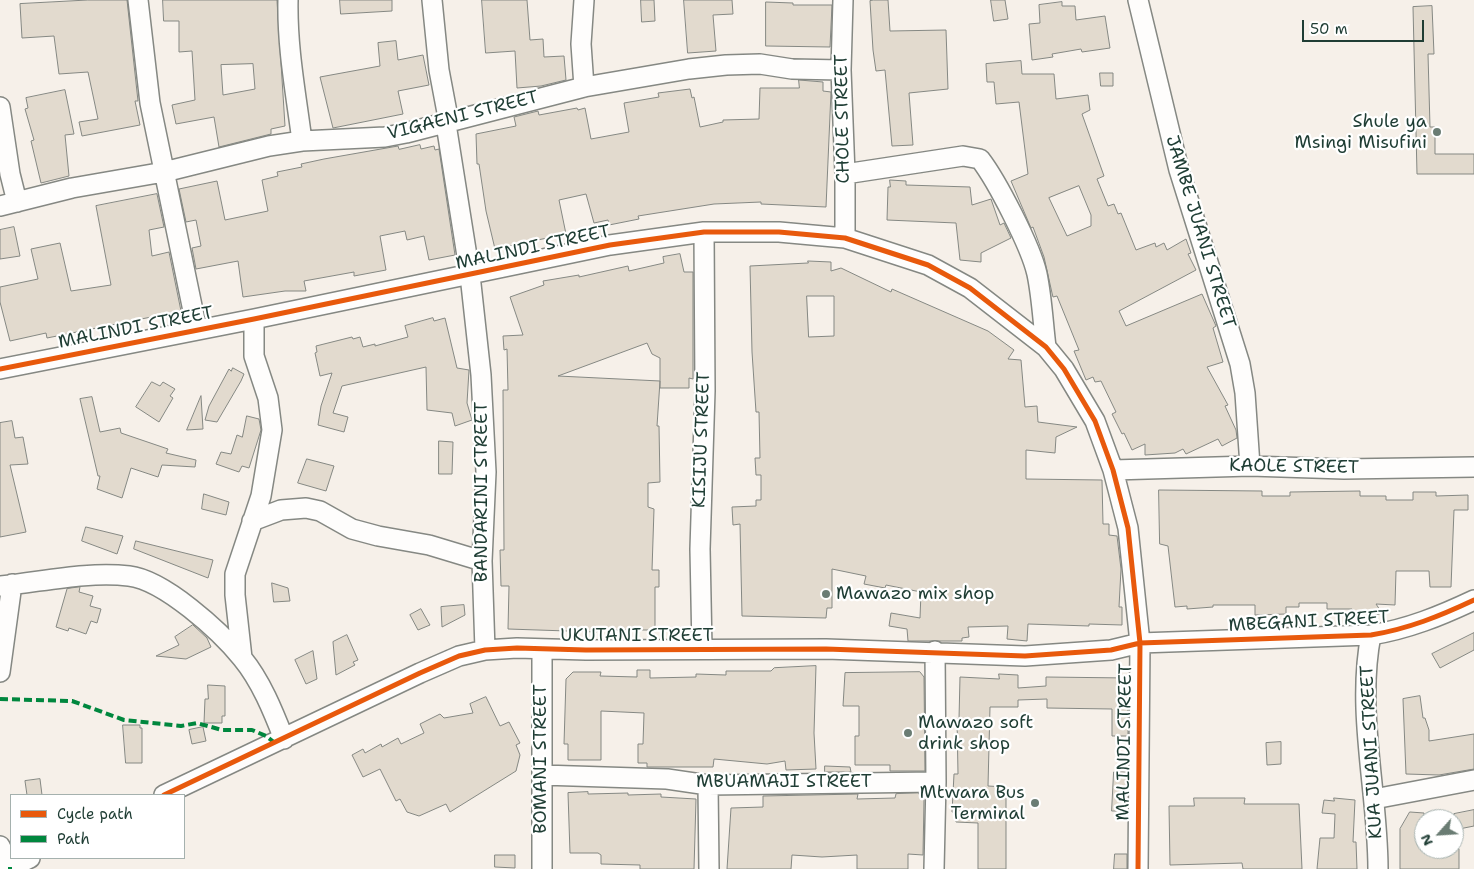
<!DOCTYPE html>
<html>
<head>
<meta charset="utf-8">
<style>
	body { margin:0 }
	#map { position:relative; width:1474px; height:869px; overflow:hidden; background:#f6f0e9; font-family:"Shantell Sans",sans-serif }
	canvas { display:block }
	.legend { position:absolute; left:10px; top:794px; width:175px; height:65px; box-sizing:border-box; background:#fff; border:1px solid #a5b1ae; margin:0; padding:6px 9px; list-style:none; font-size:15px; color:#1f3d34 }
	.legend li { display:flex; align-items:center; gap:10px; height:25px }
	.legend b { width:25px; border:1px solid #a5b1ae }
	.north { position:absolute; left:1414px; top:809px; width:50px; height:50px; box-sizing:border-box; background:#fff; border:1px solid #a5b1ae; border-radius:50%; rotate:244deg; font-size:14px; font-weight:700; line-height:20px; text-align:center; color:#1f3d34 }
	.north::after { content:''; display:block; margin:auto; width:18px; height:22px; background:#6a7c73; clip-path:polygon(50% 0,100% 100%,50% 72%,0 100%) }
	.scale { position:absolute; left:1302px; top:20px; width:122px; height:22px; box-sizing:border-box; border:2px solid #1f3d34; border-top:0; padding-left:6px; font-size:15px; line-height:18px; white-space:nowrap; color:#1f3d34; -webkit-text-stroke:4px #fff; paint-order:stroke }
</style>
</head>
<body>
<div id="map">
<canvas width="1474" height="869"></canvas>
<ul class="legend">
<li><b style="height:6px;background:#e8590c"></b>Cycle path</li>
<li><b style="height:6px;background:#00873e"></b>Path</li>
</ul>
<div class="north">N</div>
<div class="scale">50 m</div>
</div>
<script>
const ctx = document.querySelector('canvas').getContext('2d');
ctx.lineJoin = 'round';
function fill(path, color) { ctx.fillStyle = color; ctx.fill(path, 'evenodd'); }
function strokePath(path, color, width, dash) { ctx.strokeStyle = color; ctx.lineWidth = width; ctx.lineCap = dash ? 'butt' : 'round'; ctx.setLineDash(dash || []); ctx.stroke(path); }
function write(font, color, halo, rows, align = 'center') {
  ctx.font = font + ' "Shantell Sans",sans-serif'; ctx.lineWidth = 4.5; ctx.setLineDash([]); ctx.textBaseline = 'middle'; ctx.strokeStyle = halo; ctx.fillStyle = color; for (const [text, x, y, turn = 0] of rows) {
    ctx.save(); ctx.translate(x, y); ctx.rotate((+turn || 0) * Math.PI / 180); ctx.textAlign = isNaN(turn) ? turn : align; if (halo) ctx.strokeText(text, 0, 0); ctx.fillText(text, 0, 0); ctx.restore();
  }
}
const building = new Path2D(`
	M88 0H127L138 101H135L140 125 82 136 79 122 98 119 88 72 59 74 54 36 22 38 20 4Z
	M163 0H277L285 126 271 129V134L219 147 214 117 176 124 172 105 195 100 192 51 179 52V21H164ZM253 64 255 89 223 95 221 65Z
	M340 0H392V11L341 14Z
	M482 0H527L530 40 543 39 544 57 564 56 566 80 541 86 517 88 515 51 486 53Z
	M641 0H654L655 21 642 22Z
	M684 0H732L733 14 713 15 716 51 688 53Z
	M874 0H888L890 31 946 30 948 89 909 93 913 145 892 146 885 70 876 71 873 50 870 1Z
	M991 0H1005L1008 19 994 21Z
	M766 2 793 3V5H832L830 47 766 46Z
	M1062 2V6H1075L1076 20 1105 16 1110 48 1082 52 1081 49 1052 54 1053 57 1032 60 1029 24 1040 23 1039 5Z
	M1432 6 1434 54H1428L1430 127H1435V154H1474V174H1417L1413 7Z
	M396 41 398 60 423 55 429 85 398 91 403 114 333 128 320 77 380 66 378 43Z
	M1021 61 1022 74H1054L1056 99 1088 95 1090 110 1082 114 1104 176 1097 179 1108 206 1114 204 1118 214 1121 213 1136 250 1155 243 1156 247 1164 243 1167 250 1186 239 1191 253 1188 254 1196 270 1119 311 1126 326 1202 294 1216 326 1213 328 1223 362 1207 367 1228 405 1225 406 1236 430 1237 438 1222 446 1218 439 1186 454 1183 449 1175 453 1145 455V444L1132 450 1124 433 1122 434 1112 414 1116 412 1101 381 1095 382 1093 377 1086 380 1074 351 1079 350 1057 296 1053 297 1052 293 1044 257 1033 227 1031 228 1011 181 1028 174 1019 102 996 104 994 82H987L986 64ZM1079 186 1091 215V226L1067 236 1049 198Z
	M1100 73H1113V86H1101Z
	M799 80 823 82V91L831 92 826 207 761 204V202L714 204 638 216 639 219 609 225 608 220 594 223 586 194 559 200 566 234 495 249 486 211 479 164H477L476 134 516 126 514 117 538 111 539 115 577 108 578 110 585 108 591 139 629 132 624 103 659 97 658 93 690 89 692 98 694 97 700 127 723 122V120L759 119 760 88H799Z
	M65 90 74 134 65 135 69 176 41 183 31 141 34 140 25 109 28 108 26 98Z
	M420 145 421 149 434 146 435 150 439 149 455 255 429 260 424 236 407 240 405 231 380 236 386 270 354 276V272L304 281 306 291H285L243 297 238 261 196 269 192 248 201 246 196 220 186 222 179 189 217 181 225 220 268 211 262 180 278 176 277 172 302 167 301 164 324 159 398 146 399 149Z
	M890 180 906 181V185L970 187 972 205 991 199 1000 225 1004 223 1011 238 981 253V262L960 260 956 223 887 220 888 187H890Z
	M157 194 164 227 149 230 152 256 169 252 181 311 47 338 46 333 10 341 0 302V287L38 279 31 249 60 243 71 291 111 285 96 206Z
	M14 227 20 256 0 259V230Z
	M680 254 684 272H693V379L689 378V388H660V358L652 354 647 343 558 376 660 381 657 426H659L660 482 648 483V507L654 509 652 570H659V587H655V630H597V632L508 629 509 586H501L500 550H504L503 390H508L507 349 504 350 503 336 523 335 510 297 544 285 543 281 579 275V277L628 266 629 271 664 263 663 257Z
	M808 261 831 262V271L841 268 891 292 892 289 988 331 1014 350 1008 359 1021 360 1025 407 1037 406 1038 422 1077 427 1056 437 1055 453 1026 450V479L1102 480 1103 524H1109V535L1117 536 1121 569 1119 607H1122V625L1089 624V626L1028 624 1027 641 1007 639 1008 626 968 627 969 637 962 638V641H908L907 629 889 626 891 613 920 618 921 592 886 585 885 588 864 584 866 576 832 569V608H827L826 618 742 616 740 524 733 525 732 507 756 506V500H761V475H756L755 458H760L759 412H756L752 352 750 266 808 263ZM807 296H834V336L809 337Z
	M433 318 434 321 445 318 457 368 469 370 467 403 472 420 455 426 452 413 427 410 426 367 342 386 333 413 348 417 344 432 318 425 321 406 332 373 320 376 315 353 317 352 316 346 352 337 353 339 360 337 363 347 375 344V346L408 337 405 326Z
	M233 368 244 374 241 381 217 422 205 420 209 406 229 369 231 371Z
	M152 382 160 386 163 382 175 389 170 396 173 398 159 422 136 407Z
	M201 396 203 429 187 430Z
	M92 397 100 432 120 428 121 433 168 449 166 453 196 460 195 467 162 465 158 477 131 468 122 498 97 489 100 476H98L80 399Z
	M247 416 259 419 261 430 249 468 242 466 239 472 216 464 221 452 231 454 237 435 242 437Z
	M12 421 15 438 23 437 28 464 10 465 26 532 0 537V423Z
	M439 441 453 442 452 474H439Z
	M307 459 334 466 326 491 298 483Z
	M1159 490 1262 491V496H1290V492L1360 491V496H1386V500H1413V492H1436V496L1468 495V510H1454L1451 587H1430L1429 571H1396L1395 605 1376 604 1382 613 1357 621 1352 609H1327V603H1299V607H1286V614L1255 615V605H1213V607L1187 609V606L1175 607 1168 546 1160 544Z
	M204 494 229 502 226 515 202 509Z
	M86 527 123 536 117 554 82 541Z
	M136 541 213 560 208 578 134 549Z
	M272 583 288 588 290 601 274 602Z
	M80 587 79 592 93 596 90 606 101 609 97 623 91 621 86 634 69 628 68 631 56 627 67 589Z
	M464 605 465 615 442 627 441 607Z
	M421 609 430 625 418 630 410 615Z
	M193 625 207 638 211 647 186 659 156 656 179 645 175 637Z
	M1474 633V650L1440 668 1432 654Z
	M347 635 358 660 353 662 355 665 336 675 333 642Z
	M313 651 317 679 306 684 295 660Z
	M816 666 814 733 816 769 786 770 785 761 767 764 714 759 713 767H647V763H638V744H643L644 713 601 711V760H568V744H564L566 679 573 672H601L600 676 637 677V670H650V678L696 677V674L726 675V671H771L774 668Z
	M920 672 924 677 925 771H890V765H855V736H859V706H843L845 673Z
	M999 674 1018 675V688L1046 686V677L1128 678V736H1112V709L1047 708V699L1018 700V707H990L988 786 1006 787V869H978V823L956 822V812H952L954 774H958L957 719H959L960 677 999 679Z
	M208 685 225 686V716H222V723H204L205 699H208Z
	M1420 696 1423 718H1425L1429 730V741L1474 734V769L1439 775 1406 774 1403 699Z
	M486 697 500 726 509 722 520 743 516 745 520 755 516 771 450 812 446 804 419 816 407 812 400 799 396 801 380 769 363 777 352 755 363 749 365 753 381 744 382 747 398 738 401 744 424 733 420 724 440 714 444 718 473 713 470 704Z
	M123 725H140V728H142V763H126Z
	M203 727 206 741 192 744 189 730Z
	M1281 742V764L1267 765 1266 743Z
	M825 766 850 767 851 772H825Z
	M1114 772H1126L1125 811H1112Z
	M40 779 42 795H27L25 781Z
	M588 792V794L628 793V795L661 794V797L696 799 694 869H640V865L601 864V855L598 853H570L568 793Z
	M918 793 924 800 923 855 908 854V869H857V855L822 857 792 855 791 869H727L731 808 763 807V796L858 794 857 799 895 798 896 794Z
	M1194 798H1245L1244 804H1299L1302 869H1243L1242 863 1170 865 1169 806H1194Z
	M1334 798 1355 800 1353 842H1356L1357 869H1317L1320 838H1334L1335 814 1322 813 1324 800 1334 801Z
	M1474 810V826L1454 830V814Z
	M1410 812 1424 813V849H1459V869H1400V829Z
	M1115 854H1127V869H1114Z
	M495 855H515V868L495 867Z`);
fill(building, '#e2dace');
strokePath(building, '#858883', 1);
const minor = new Path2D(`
	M138 0 150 103 197 330
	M288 0C287 48 296 94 302 141
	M432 0 439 70 449 123
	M843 0 841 70 845 174V238
	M1138 0 1179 170 1240 364 1245 393 1250 466
	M584 87 581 44 584 0
	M0 107 10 174 17 202
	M446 124 470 275 481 375 486 472 482 561 485 650
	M845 174 963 156 980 159C997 181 1031 247 1037 274 1042 298 1043 323 1046 347
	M0 206 72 188 164 172 269 146 302 141 385 137 406 133 584 87 689 69 726 65 760 64 792 69 841 70
	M0 369 254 319 610 245 704 232H779L845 238 928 265 970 288 1046 347 1064 369 1095 421 1113 470 1128 528 1140 643 1138 869
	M1113 470 1250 466 1344 469 1474 467
	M252 521 281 510 306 508 320 511 352 529 378 536 429 545 482 561
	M0 586C42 582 87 571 129 576 164 580 220 631 242 658 261 681 273 711 284 739
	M1371 635C1356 711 1378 793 1378 869
	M542 649V869
	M702 649 700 549 705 391 704 232
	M242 658 235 595V574L261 496 272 430 268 398 254 356V319
	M0 672 12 584
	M542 775 667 779 708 785 936 782
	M708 785 709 869
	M164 795 420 673 459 656 485 650 517 648 586 650 826 649 1025 656 1111 650 1140 643 1371 635C1408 629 1440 616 1474 600
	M1374 799 1474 780
	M0 846 10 867
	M7 869 30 858
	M934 869 936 782 935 651`);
strokePath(minor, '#858883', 22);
strokePath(minor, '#fefdfc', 19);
strokePath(new Path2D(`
	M0 699 72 701 124 720 181 726 197 723 222 730H252L266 736 275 743
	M10 867V869`), '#00873e', 4, [8, 4]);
strokePath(new Path2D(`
	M0 369 254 319 610 245 704 232H779L845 238 928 265 970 288 1046 347 1064 369 1095 421 1113 470 1128 528 1140 643 1138 869
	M164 795 420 673 459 656 485 650 517 648 586 650 826 649 1025 656 1111 650 1140 643 1371 635C1408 629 1440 616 1474 600`), '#e8590c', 5);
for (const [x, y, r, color] of [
	[1437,132,5,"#6a7c73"],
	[826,594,5,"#6a7c73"],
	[908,733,5,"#6a7c73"],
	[1035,803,5,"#6a7c73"]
]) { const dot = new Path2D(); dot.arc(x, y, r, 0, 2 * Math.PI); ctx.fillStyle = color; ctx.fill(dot); strokePath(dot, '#fff', 2); }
write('18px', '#1f3d34', '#fff', [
	["VIGAENI STREET",463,116,-14],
	["CHOLE STREET",843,119,-91],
	["JAMBE JUANI STREET",1200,232,73],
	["MALINDI STREET",533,248,-12],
	["MALINDI STREET",136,328,-11],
	["KISIJU STREET",702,440,-88],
	["KAOLE STREET",1294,467,1],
	["BANDARINI STREET",482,492,-90],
	["MBEGANI STREET",1309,622,-3],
	["UKUTANI STREET",637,636],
	["MALINDI STREET",1125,742,-89],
	["KUA JUANI STREET",1372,752,-93],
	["BOMANI STREET",541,759,-90],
	["MBUAMAJI STREET",784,782]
]);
write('18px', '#1f3d34', '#fff', [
	["Shule ya",1427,122],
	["Msingi Misufini",1427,143],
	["Mawazo mix shop",836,594,"left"],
	["Mawazo soft",918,723,"left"],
	["drink shop",918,744,"left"],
	["Mtwara Bus",1025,793],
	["Terminal",1025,814]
], 'right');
</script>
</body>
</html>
